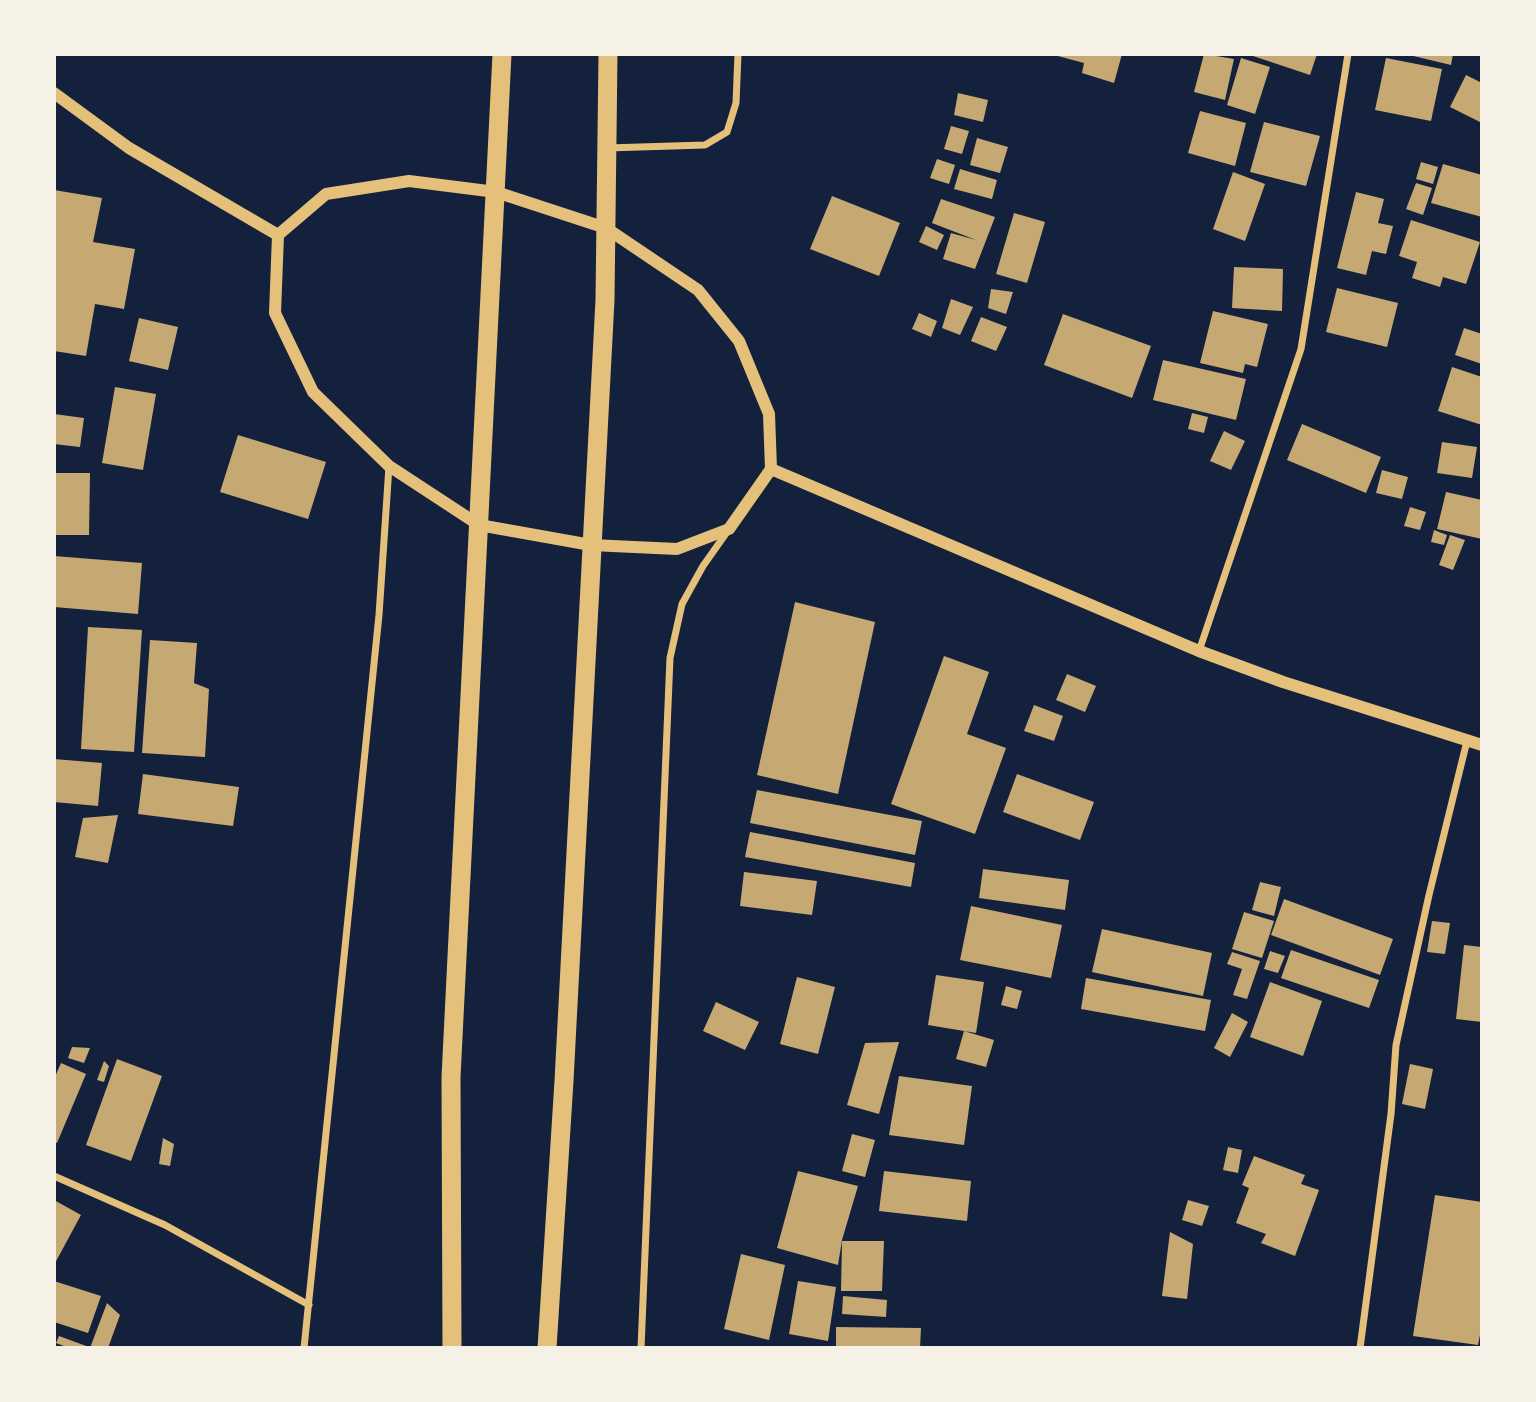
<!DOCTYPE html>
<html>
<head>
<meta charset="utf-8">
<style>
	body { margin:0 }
	#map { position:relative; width:1536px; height:1402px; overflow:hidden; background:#14213d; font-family:Ubuntu,sans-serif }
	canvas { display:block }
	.frame { position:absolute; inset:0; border:56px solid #f6f1e7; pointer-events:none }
</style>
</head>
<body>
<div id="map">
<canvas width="1536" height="1402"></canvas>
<div class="frame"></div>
</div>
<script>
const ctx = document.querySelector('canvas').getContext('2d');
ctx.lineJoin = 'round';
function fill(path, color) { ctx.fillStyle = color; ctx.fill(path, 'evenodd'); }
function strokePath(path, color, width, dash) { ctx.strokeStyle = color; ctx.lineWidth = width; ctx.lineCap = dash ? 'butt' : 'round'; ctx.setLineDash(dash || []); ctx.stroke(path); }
fill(new Path2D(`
	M1122 54 1114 83 1082 73 1084 63 1054 55Z
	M1204 54 1234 59 1225 100 1194 92Z
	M1247 54H1317L1310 75Z
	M1405 54H1453L1451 65Z
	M1241 58 1270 67 1255 114 1227 105Z
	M1386 58 1442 69 1431 121 1375 110Z
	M1466 75 1482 83V123L1450 107Z
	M958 93 988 100 983 122 954 115Z
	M1200 111 1246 123 1235 166 1188 153Z
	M1264 122 1320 136 1306 186 1250 172Z
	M951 126 969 131 962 154 944 149Z
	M977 138 1008 147 1000 173 970 165Z
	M937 159 955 165 949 184 930 178Z
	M1421 162 1438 167 1433 184 1416 179Z
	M1443 164 1482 175V217L1431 203Z
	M960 169 997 180 992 199 954 189Z
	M1233 172 1265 184 1245 241 1213 229Z
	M1416 183 1432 188 1423 215 1406 209Z
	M54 190 102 198 93 242 135 249 124 309 95 304 86 356 54 351Z
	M1356 192 1384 199 1378 223 1393 226 1386 254 1372 251 1366 275 1337 268Z
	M832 196 900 223 879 276 810 249Z
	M941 199 995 217 975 269 943 259 951 233 976 240 932 223Z
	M1014 213 1045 222 1027 283 996 274Z
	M1411 220 1480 242 1466 284 1443 277 1440 287 1412 278 1417 262 1399 256Z
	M926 226 944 235 937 250 919 242Z
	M1234 267 1283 269 1282 311 1232 308Z
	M1337 288 1398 303 1387 347 1326 332Z
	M991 289 1013 292 1006 314 988 308Z
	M951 299 973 307 960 335 942 328Z
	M1213 311 1268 324 1257 367 1245 364 1243 373 1200 363Z
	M919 313 937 321 931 337 912 329Z
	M1063 314 1151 346 1132 398 1044 365Z
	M981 317 1007 327 996 351 971 341Z
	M139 318 178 327 168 370 129 361Z
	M1464 328 1482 334V364L1455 355Z
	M1163 360 1246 379 1236 420 1153 400Z
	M1452 367 1482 377V425L1438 411Z
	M115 387 156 394 143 470 102 463Z
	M1192 413 1208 417 1204 433 1188 429Z
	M54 414 84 418 80 447 54 444Z
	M1302 424 1381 457 1366 493 1287 460Z
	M1224 431 1245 441 1231 470 1210 461Z
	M238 435 326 462 308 519 220 492Z
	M1442 442 1477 447 1472 478 1437 473Z
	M1382 470 1408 477 1402 499 1376 493Z
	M54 473H90L89 535H54Z
	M1446 492 1482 500V539L1437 529Z
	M1410 507 1426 512 1420 530 1404 526Z
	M1434 530 1447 535 1444 545 1431 542Z
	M1450 535 1465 540 1453 570 1439 565Z
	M54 556 142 563 138 614 54 607Z
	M795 602 875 622 838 794 757 775Z
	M88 627 142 630 134 752 81 749Z
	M150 640 197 643 194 683 209 689 205 757 142 753Z
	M944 656 989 672 967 734 1006 748 975 834 891 804Z
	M1067 674 1096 686 1085 712 1056 700Z
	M1034 705 1063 716 1054 741 1024 731Z
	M54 759 102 763 98 806 54 802Z
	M143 774 239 787 233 826 138 814Z
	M1017 774 1094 802 1080 840 1003 812Z
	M757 790 922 821 915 855 750 823Z
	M118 815 108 863 75 857 83 818Z
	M750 832 915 863 911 887 745 857Z
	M983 869 1069 880 1065 910 979 898Z
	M744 872 817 881 812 915 740 906Z
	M1260 882 1281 887 1274 916 1252 910Z
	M1284 899 1393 939 1380 975 1271 935Z
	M971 906 1062 925 1051 978 960 960Z
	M1244 912 1274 921 1262 958 1232 949Z
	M1432 921 1450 923 1445 954 1427 952Z
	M1102 929 1212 953 1203 996 1092 972Z
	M1464 945 1482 947V1022L1456 1019Z
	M1291 950 1379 980 1369 1008 1281 978Z
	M1270 951 1285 956 1278 973 1264 969Z
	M1232 952 1260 961 1247 999 1233 995 1242 969 1227 964Z
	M936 975 984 982 976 1033 964 1031 994 1040 986 1067 956 1059 964 1031 928 1025Z
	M797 977 835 987 818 1054 780 1044Z
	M1086 978 1211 1000 1205 1031 1081 1009Z
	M1270 982 1322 1001 1303 1056 1250 1037Z
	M1006 986 1022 991 1017 1009 1001 1005Z
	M716 1002 759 1022 745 1050 703 1031Z
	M1232 1013 1248 1022 1230 1057 1214 1048Z
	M899 1042 879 1114 847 1105 865 1043Z
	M72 1047 90 1048 84 1063 68 1058Z
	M117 1059 162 1076 131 1161 86 1145Z
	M104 1061 109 1066 104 1082 97 1080Z
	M61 1063 86 1074 57 1143 54 1142V1079Z
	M1410 1064 1433 1069 1425 1109 1402 1104Z
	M899 1076 972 1086 964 1145 889 1135Z
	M852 1134 875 1140 865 1177 842 1171Z
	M163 1138 174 1144 170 1166 159 1164Z
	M1228 1147 1242 1150 1238 1173 1223 1170Z
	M1254 1156 1305 1175 1301 1184 1319 1190 1295 1256 1261 1243 1266 1234 1236 1223 1249 1188 1242 1185Z
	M798 1171 858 1186 842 1240 838 1265 777 1248Z
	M884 1171 971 1181 967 1221 879 1211Z
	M1435 1195 1482 1202V1325L1478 1345 1413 1336Z
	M54 1200 81 1215 54 1265Z
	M1188 1200 1209 1206 1202 1226 1182 1220Z
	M1170 1232 1193 1244 1187 1299 1162 1296Z
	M842 1241H884L882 1291H841Z
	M741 1254 785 1265 769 1340 724 1329Z
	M54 1281 101 1296 88 1333 54 1322Z
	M798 1281 836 1287 828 1341 789 1334Z
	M843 1296 887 1300 886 1317 842 1314Z
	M107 1303 120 1315 108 1348H90Z
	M836 1327 921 1328 920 1348H836Z
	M59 1336 89 1347V1348H69L56 1343Z`), '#c6a872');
strokePath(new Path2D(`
	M607 148 705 145 727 132 736 103 738 54
	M1199 651 1301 349 1348 54
	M54 1176 165 1225 309 1305
	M304 1348 379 615 389 466
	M641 1348 670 658 682 604 703 566 727 532
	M1360 1348 1391 1114 1396 1045 1429 895 1467 741`), '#e5c07b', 7);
strokePath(new Path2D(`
	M54 93 129 148 278 235
	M409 181 496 192 606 228 698 290 739 341 769 414 771 469 729 529 677 549 591 545 479 525 389 466 313 392 275 313 278 235 326 194Z
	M771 469 1199 651 1283 682 1482 745`), '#e5c07b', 12);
strokePath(new Path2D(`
	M452 1348 451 1077 502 54
	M547 1348 564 1081 605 300 608 54`), '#e5c07b', 19);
</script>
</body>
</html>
